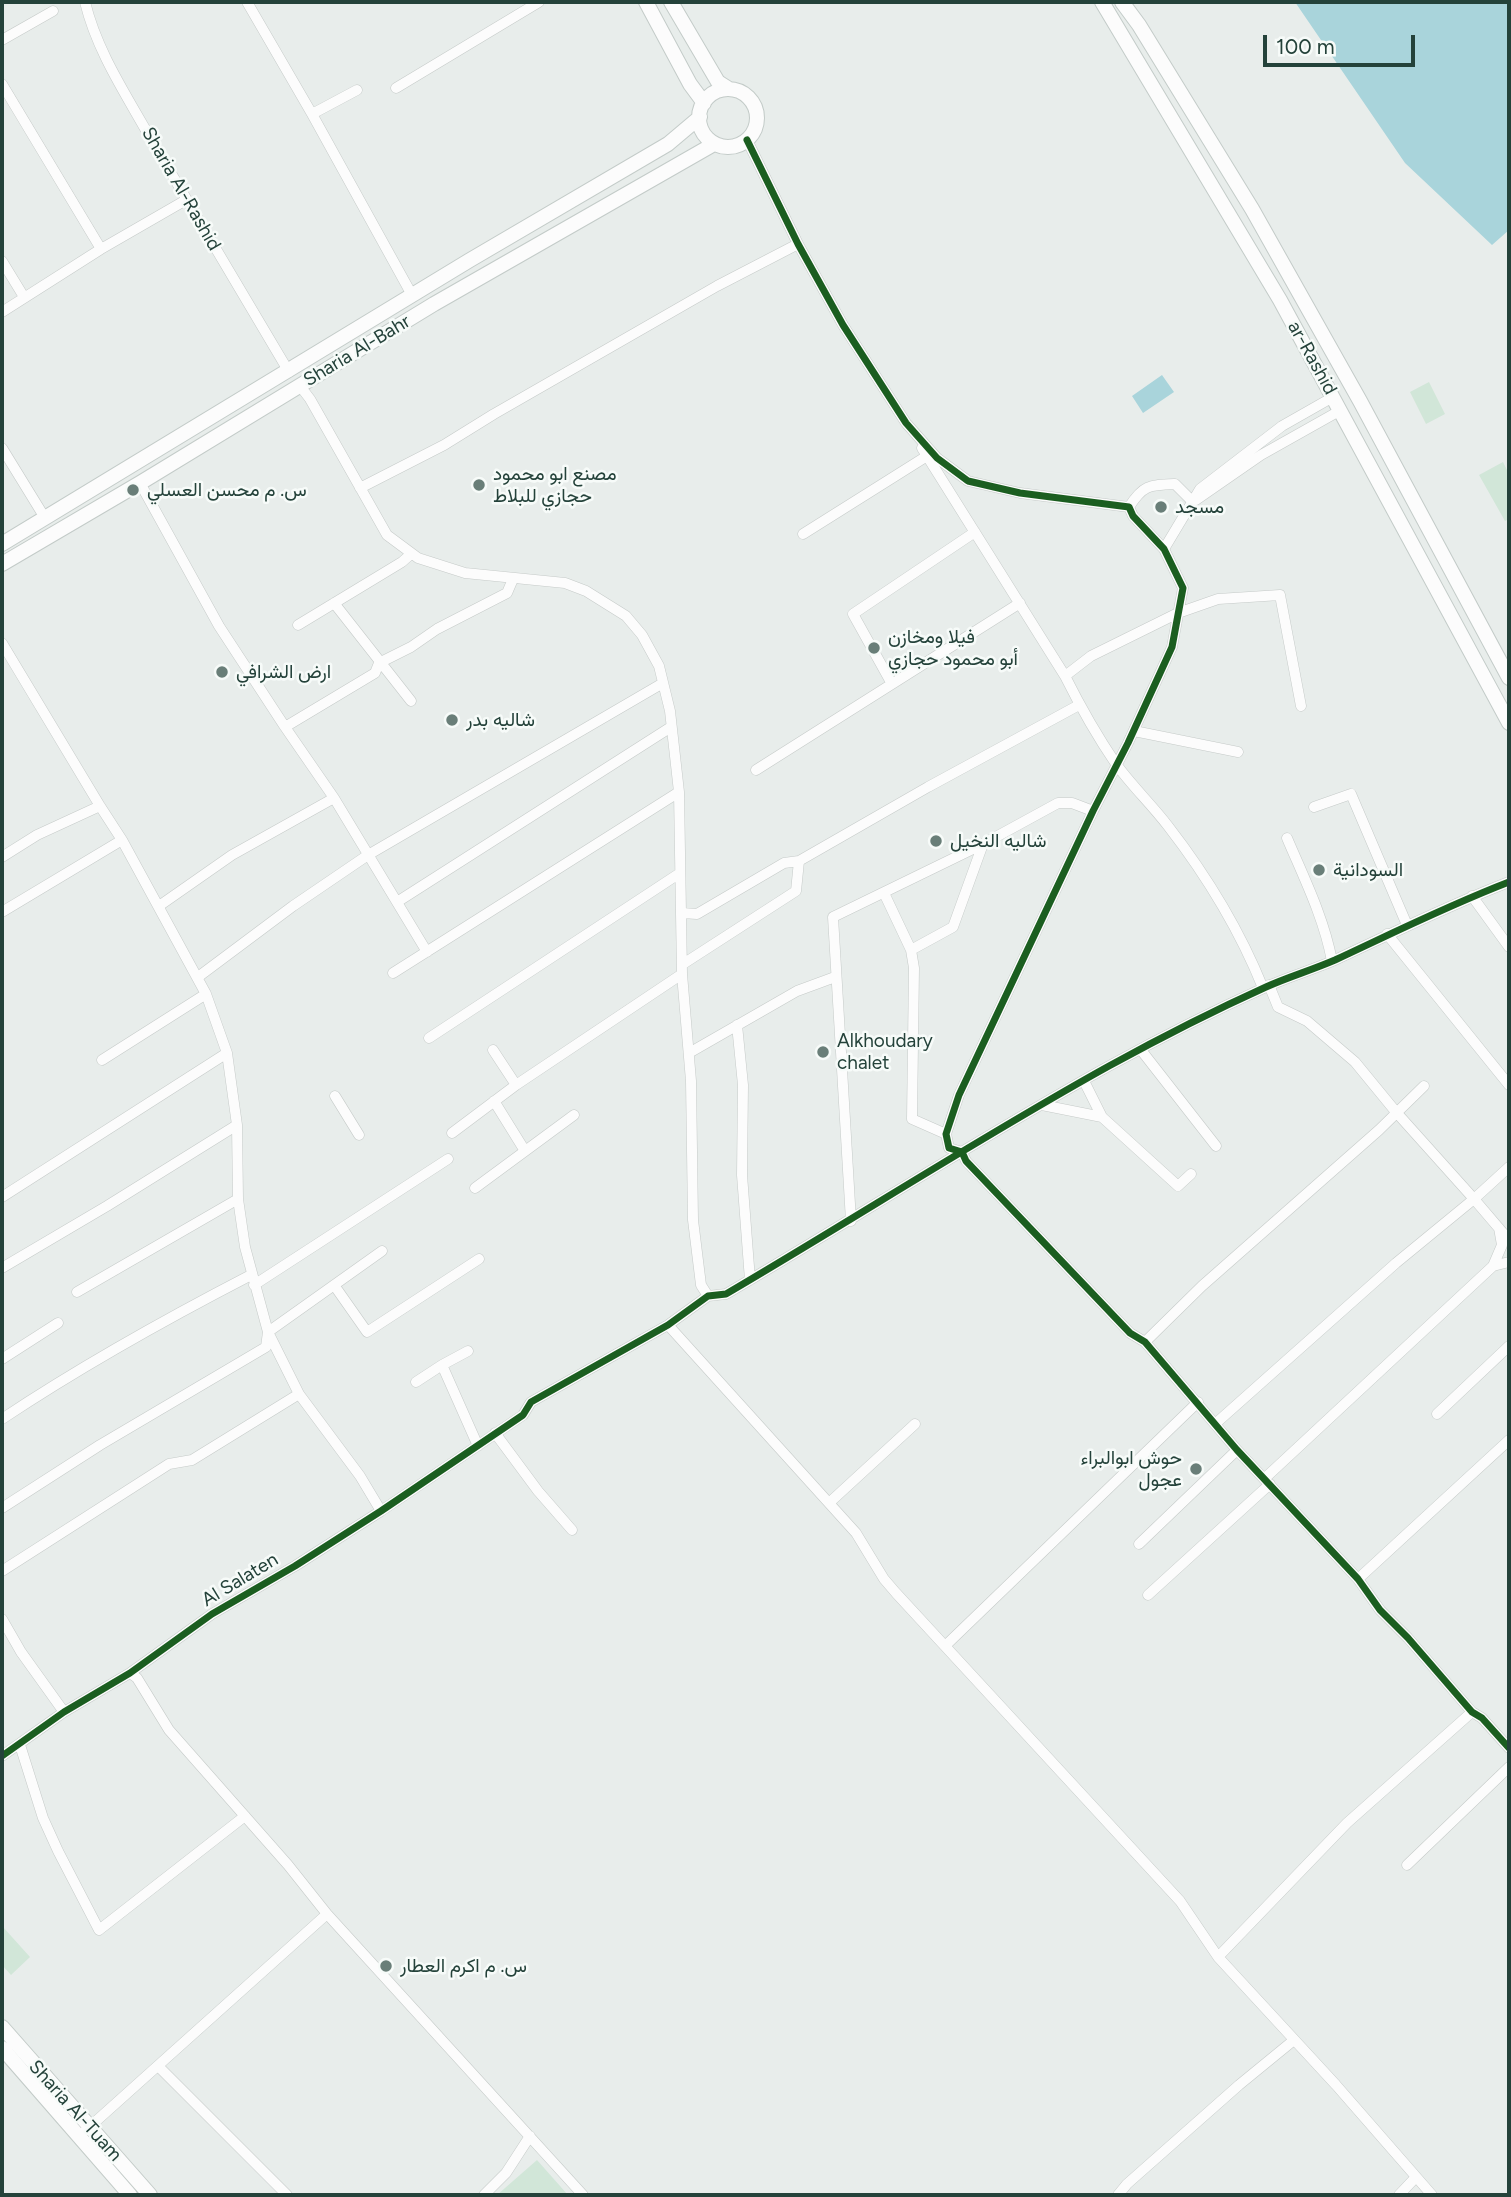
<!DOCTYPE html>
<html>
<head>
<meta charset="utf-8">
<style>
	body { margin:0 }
	#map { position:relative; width:1511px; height:2197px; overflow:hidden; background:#e8edeb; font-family:Figtree,sans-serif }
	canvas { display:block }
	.frame { position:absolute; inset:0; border:4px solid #24423a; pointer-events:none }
	.scale { position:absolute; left:1263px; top:35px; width:152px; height:32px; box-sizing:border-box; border:4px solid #24423a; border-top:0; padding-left:9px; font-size:21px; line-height:24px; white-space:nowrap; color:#24423a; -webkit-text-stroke:5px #f7fbf9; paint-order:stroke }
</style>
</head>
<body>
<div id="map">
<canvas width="1511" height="2197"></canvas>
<div class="frame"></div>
<div class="scale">100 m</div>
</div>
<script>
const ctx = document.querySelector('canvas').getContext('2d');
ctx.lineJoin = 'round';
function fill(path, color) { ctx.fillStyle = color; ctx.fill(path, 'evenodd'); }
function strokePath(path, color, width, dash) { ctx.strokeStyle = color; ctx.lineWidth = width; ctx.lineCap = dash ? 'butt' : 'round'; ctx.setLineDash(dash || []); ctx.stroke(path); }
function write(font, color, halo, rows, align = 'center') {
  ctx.font = font + ' Figtree,Vazirmatn,sans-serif'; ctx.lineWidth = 5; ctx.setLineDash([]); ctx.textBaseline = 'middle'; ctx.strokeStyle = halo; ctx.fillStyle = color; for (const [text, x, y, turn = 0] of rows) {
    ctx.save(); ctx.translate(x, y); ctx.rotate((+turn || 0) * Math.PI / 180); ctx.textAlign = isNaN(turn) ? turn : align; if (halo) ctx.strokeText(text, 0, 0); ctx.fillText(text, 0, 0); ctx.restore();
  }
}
fill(new Path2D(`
	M1429 382 1445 414 1426 424 1410 392Z
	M1503 462 1509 474V519L1505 521 1479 475Z
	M3 1927 30 1957 11 1975 2 1965Z
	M537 2160 568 2195H497Z`), '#d1e6d8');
fill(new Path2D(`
	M1295 2H1509V230L1492 245 1405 163Z
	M1162 375 1174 392 1143 413 1132 396Z`), '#a9d4db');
const street = new Path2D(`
	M85 2C97 52 127 96 152 141 197 218 243 295 289 372
	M247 2 312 114 412 295
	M2 40 53 11
	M2 84 101 249
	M396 88 539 2
	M312 114 357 90
	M747 140 798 244 843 325 906 423 937 458 968 481 1020 493 1129 507 1133 516 1164 549 1183 588 1172 647 1128 743 1093 811 959 1095 946 1134 949 1148 962 1152 966 1161 1130 1333 1145 1342 1237 1450 1358 1579 1380 1610 1408 1638 1472 1712 1482 1718 1509 1748
	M2 261 24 297
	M2 312 101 249 186 200
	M300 386 310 399 387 535 418 558 465 573 565 583 586 591 626 616 642 635 659 666 670 711 679 792 682 974 691 1081 693 1220 701 1285 708 1296
	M2 448 45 518
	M922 448 1065 676
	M140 483 219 626 285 727
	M360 488 444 445 494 414 717 286 798 244
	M1196 500 1261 455 1341 410
	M1129 507C1143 485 1149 485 1175 484L1193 502
	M803 534 927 456
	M1164 549 1200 489 1282 426 1333 397
	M334 603 411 701
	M298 625 402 562 411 554
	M2 643 100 806 122 840 206 994 227 1053 237 1125 238 1199 245 1247 268 1332 299 1394 360 1476 381 1511
	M892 684 853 614 975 532
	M1134 731 1238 752
	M756 770 1020 603
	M1314 807 1351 794 1407 925
	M1287 838C1304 878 1324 918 1332 961
	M2 857 37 835 100 806
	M884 893 911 950
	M1472 896 1509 947
	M397 902 671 727
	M159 906 232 855 334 798
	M2 912 122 840
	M682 913 697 914 784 863 799 861
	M1387 934 1509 1085
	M427 952 334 798 285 727 375 673 379 663 411 647 437 629 507 593 513 579
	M683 964 796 891 799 861 928 787 1079 705
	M393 973 679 792
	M198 977 293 906 368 855 663 683
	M1263 988C1240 931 1206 875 1168 826 1152 805 1132 786 1116 764 1097 736 1080 706 1065 676L1091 656 1178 613 1218 599 1280 595 1301 706
	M737 1025 743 1085 742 1175 750 1280
	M429 1038 680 873
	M493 1050 516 1085
	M1141 1050 1216 1146
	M689 1053 797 991 835 977
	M102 1060 206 994
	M1084 1081 1102 1117 1178 1186 1191 1174
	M335 1096 359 1135
	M494 1101 525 1151
	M1042 1105 1102 1117
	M452 1133 516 1085 682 974
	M946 1134 912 1119 914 968 911 950 953 927 983 844
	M1509 1167 1474 1199 1509 1240
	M475 1188 574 1115
	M2 1197 227 1053
	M851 1221 833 917 983 844 1058 803H1072L1093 811
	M1493 1266 1502 1245 1499 1228
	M2 1268 107 1206 237 1125
	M254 1285 448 1159
	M334 1285 367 1332 479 1259
	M77 1292 238 1199
	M668 1325 856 1533 884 1579 896 1593 1180 1901 1218 1957 1336 2085 1432 2195
	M1145 1342 1202 1286 1379 1130 1424 1086
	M468 1351 442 1365 478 1446
	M2 1359 58 1323
	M416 1382 442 1365
	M1437 1414 1509 1346
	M2 1419C83 1365 164 1320 251 1275
	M1215 1424 1396 1263 1474 1199 1396 1112 1355 1062 1307 1021 1278 1007 1269 985
	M495 1433 538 1491 572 1530
	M1264 1479 1493 1266 1509 1262
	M829 1503 915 1424
	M2 1508 100 1445 266 1347 268 1332 382 1251
	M1139 1544 1237 1450
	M2 1571 169 1464 192 1460 299 1394
	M1358 1579 1509 1440
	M1148 1595 1270 1484
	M2 1619 21 1652 64 1712
	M945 1646 1198 1402
	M130 1673 137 1678 169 1730 288 1865 327 1914 583 2195
	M20 1745 43 1818 58 1851 99 1930 245 1816
	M2 1756 64 1712 130 1673 212 1614 295 1566 381 1511 523 1415 531 1402 668 1325 708 1296 726 1294C854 1219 979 1138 1109 1066 1160 1038 1213 1011 1266 987 1288 977 1312 970 1335 960 1393 933 1449 905 1509 882
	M1407 1865 1509 1767
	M1218 1957 1347 1823 1472 1712
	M158 2066 287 2195
	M85 2131 327 1914
	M484 2195 506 2173 530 2136
	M1118 2195 1127 2184 1239 2085 1294 2040
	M1399 2195 1416 2177`);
const secondary = new Path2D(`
	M646 2 690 84 704 103
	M671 2 718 82 729 89
	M1102 2 1280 300 1509 723
	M1122 2 1139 25 1252 209 1360 401 1509 678
	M699 118a29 29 0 1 1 58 0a29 29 0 1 1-58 0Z
	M2 544 470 260 668 144 700 117
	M2 564 140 483 434 304 714 144
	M2 2027 150 2195
	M2 2048 130 2195`);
strokePath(street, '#c5cac8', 11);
strokePath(secondary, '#c3cbc8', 16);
strokePath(street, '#fcfcfc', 10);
strokePath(secondary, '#fcfcfc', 14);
strokePath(new Path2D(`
	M747 140 798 244 843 325 906 423 937 458 968 481 1020 493 1129 507 1133 516 1164 549 1183 588 1172 647 1128 743 1093 811 959 1095 946 1134 949 1148 962 1152 966 1161 1130 1333 1145 1342 1237 1450 1358 1579 1380 1610 1408 1638 1472 1712 1482 1718 1509 1748
	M2 1756 64 1712 130 1673 212 1614 295 1566 381 1511 523 1415 531 1402 668 1325 708 1296 726 1294C854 1219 979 1138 1109 1066 1160 1038 1213 1011 1266 987 1288 977 1312 970 1335 960 1393 933 1449 905 1509 882`), '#1b5e20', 7);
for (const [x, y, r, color] of [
	[479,485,7,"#697e78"],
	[133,490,7,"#697e78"],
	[1161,507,7,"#697e78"],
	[874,648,7,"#697e78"],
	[222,672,7,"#697e78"],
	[452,720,7,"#697e78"],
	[936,841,7,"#697e78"],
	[1319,870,7,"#697e78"],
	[823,1052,7,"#697e78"],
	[1196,1469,7,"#697e78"],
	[386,1966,7,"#697e78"]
]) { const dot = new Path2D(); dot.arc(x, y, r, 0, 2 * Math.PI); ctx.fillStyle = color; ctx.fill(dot); strokePath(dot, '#f7fbf9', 2.5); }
write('19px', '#24423a', '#f7fbf9', [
	["Sharia Al-Rashid",181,189,60],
	["Sharia Al-Bahr",357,351,-31],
	["ar-Rashid",1312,358,61],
	["Al Salaten",240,1580,-31],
	["Sharia Al-Tuam",75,2111,48]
]);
write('19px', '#24423a', '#f7fbf9', [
	["مصنع ابو محمود",493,474],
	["حجازي للبلاط",493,496],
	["س. م محسن العسلي",147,490],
	["مسجد",1175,507],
	["فيلا ومخازن",888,637],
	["أبو محمود حجازي",888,659],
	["ارض الشرافي",236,672],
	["شاليه بدر",466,720],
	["شاليه النخيل",950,841],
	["السودانية",1333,870],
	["Alkhoudary",837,1041],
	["chalet",837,1063],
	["حوش ابوالبراء",1182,1458,"right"],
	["عجول",1182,1480,"right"],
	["س. م اكرم العطار",400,1966]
], 'left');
</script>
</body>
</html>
